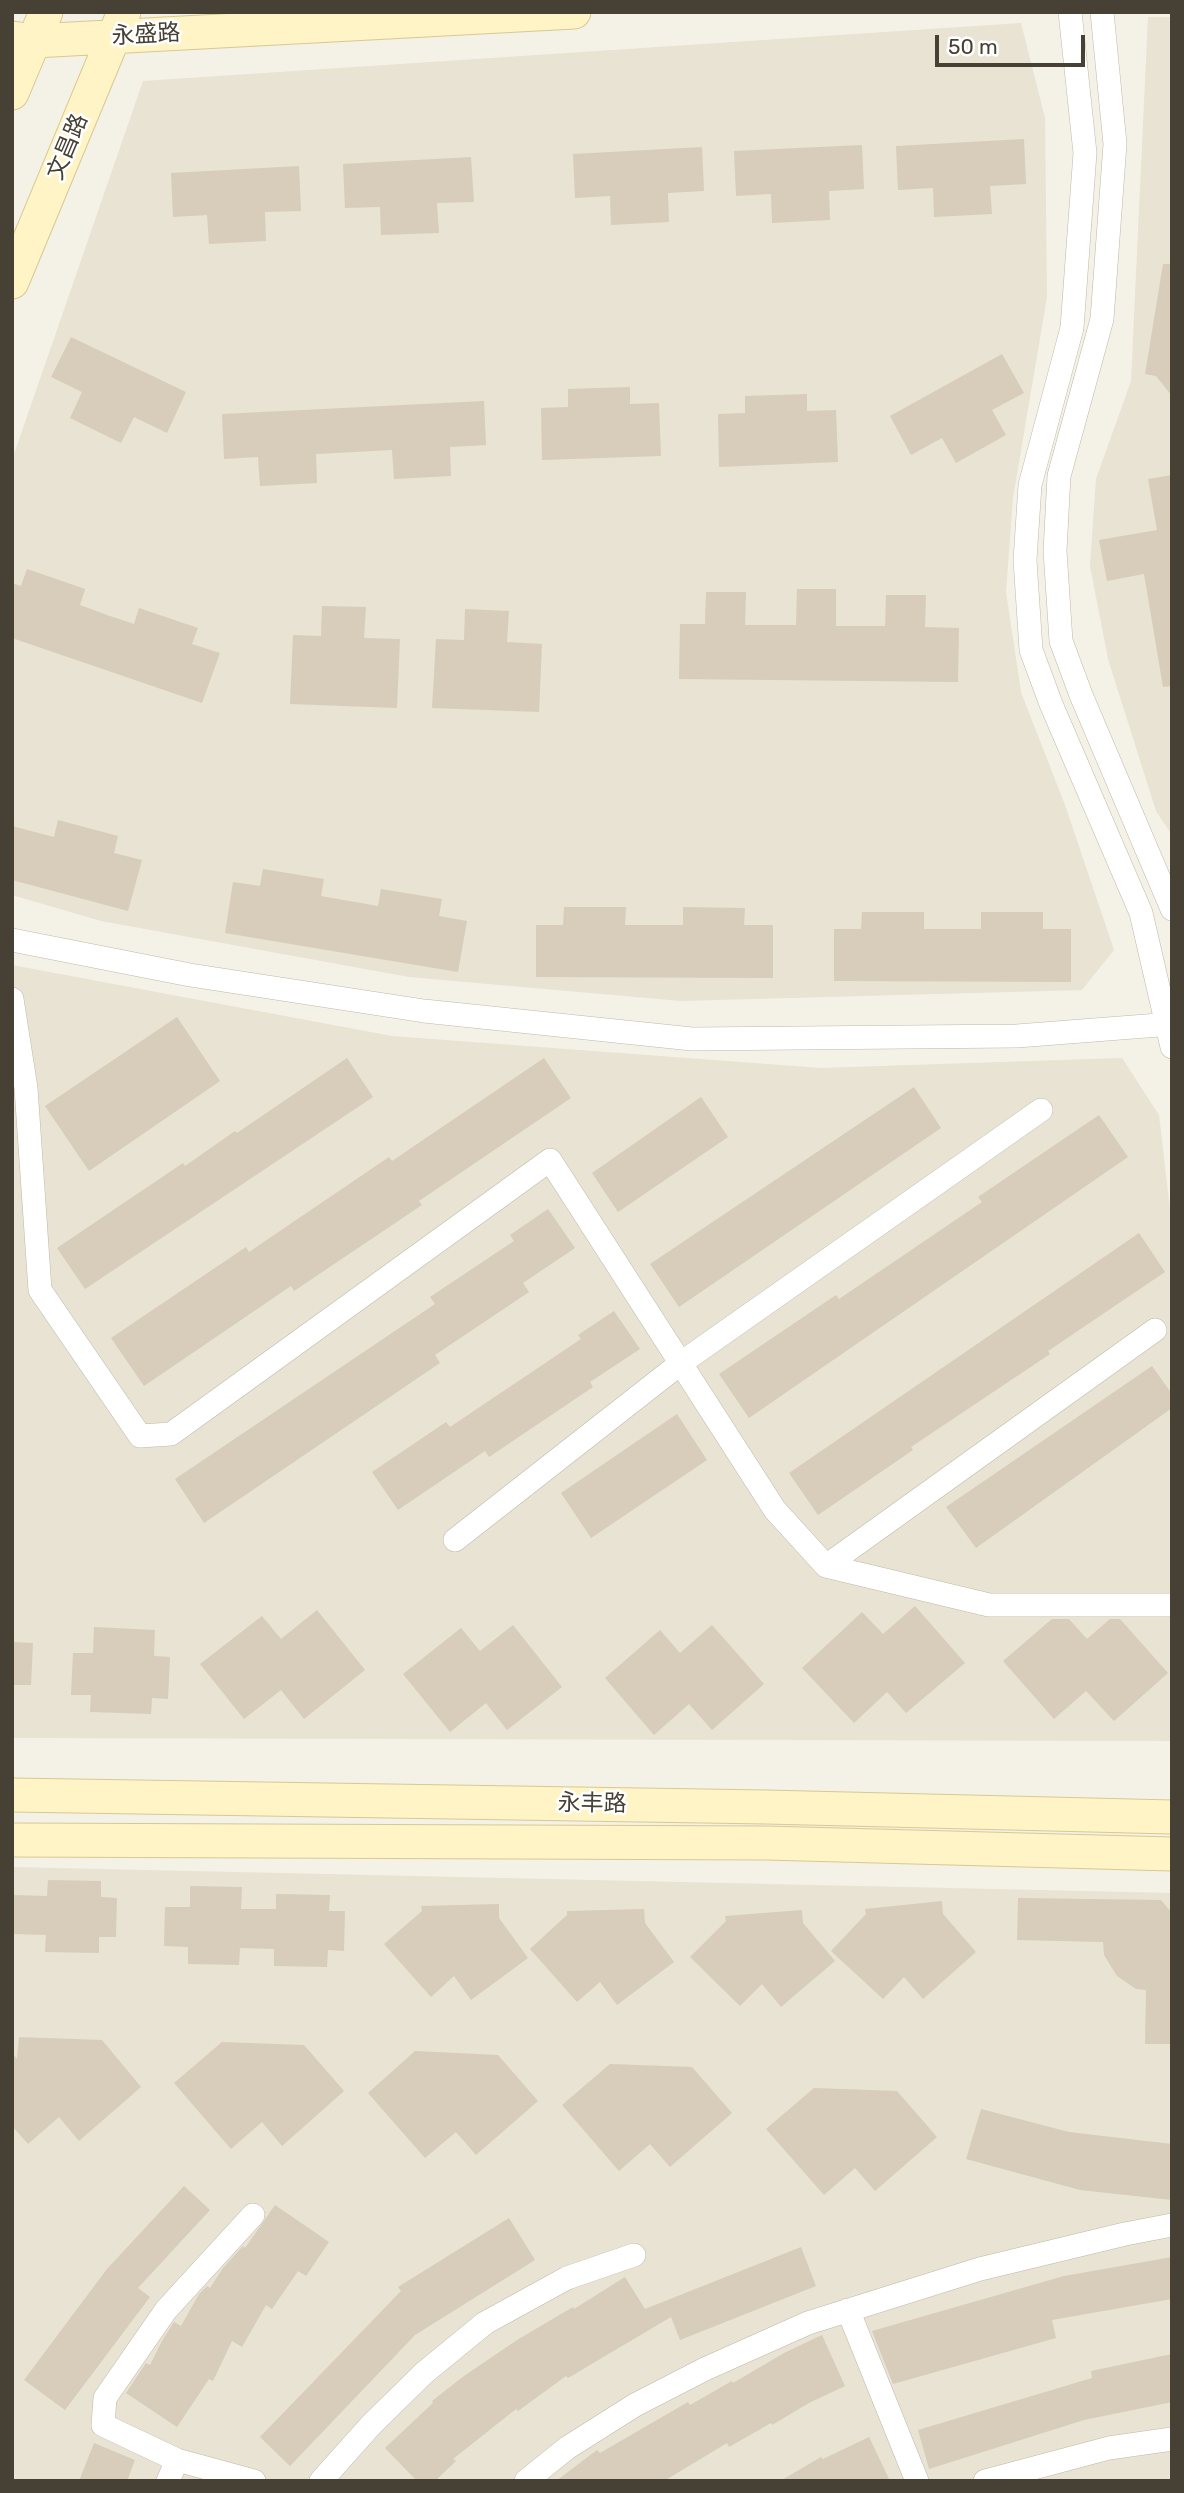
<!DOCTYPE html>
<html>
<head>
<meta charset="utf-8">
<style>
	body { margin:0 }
	#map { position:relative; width:1184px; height:2493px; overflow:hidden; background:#f4f1e6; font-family:Rubik,sans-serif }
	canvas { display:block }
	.frame { position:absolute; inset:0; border:14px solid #474135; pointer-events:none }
	.scale { position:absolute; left:935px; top:35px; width:150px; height:32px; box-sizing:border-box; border:4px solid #474135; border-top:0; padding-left:9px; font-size:21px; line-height:24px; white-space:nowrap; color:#474135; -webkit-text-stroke:5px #fff; paint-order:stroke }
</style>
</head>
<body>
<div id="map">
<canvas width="1184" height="2493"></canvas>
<div class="frame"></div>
<div class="scale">50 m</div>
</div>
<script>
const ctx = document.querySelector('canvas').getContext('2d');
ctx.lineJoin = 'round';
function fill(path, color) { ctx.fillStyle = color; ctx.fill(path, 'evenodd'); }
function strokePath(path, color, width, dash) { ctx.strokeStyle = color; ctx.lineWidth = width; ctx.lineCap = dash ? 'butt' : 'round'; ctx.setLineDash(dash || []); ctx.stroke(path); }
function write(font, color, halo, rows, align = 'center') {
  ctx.font = font + ' Rubik,"Noto Sans SC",sans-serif'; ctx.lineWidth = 5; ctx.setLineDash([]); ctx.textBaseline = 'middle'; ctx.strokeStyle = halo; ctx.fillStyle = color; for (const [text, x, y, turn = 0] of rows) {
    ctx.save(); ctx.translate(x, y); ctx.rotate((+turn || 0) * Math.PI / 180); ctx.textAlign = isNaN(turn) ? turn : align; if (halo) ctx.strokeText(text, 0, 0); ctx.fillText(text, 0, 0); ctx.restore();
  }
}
fill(new Path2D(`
	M1148 17H1172V835L1156 811 1108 659 1090 566 1096 479 1131 381Z
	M1021 23 1045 118 1047 297 1013 498 1006 592 1021 692 1065 805 1114 950 1082 990 681 1001 409 977 101 921 12 895V460L143 81Z
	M12 965 392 1036 821 1068 1122 1058 1159 1115 1172 1227V1741L12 1738Z
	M12 1867 1172 1893V2481H12Z`), '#e8e3d3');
fill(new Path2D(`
	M1024 139 1026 184 990 186 992 214 934 217 933 188 898 190 896 146Z
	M862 145 864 189 829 191 830 220 772 223 771 194 736 196 734 151Z
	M702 147 704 191 668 193 669 222 611 225 610 196 575 198 573 154Z
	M471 157 474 202 437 203 439 233 381 235 380 207 345 208 343 164Z
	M299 166 301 211 265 212 266 241 209 244 207 215 173 217 171 173Z
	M1163 264H1172V396L1156 376 1145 374Z
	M71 337 186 392 167 433 134 417 121 443 70 418 82 392 51 377Z
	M1002 354 1024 393 992 410 1006 435 956 463 942 438 911 455 890 416Z
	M630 387V404L659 403 661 456 542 460 541 408 568 407V389Z
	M807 394V411L836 410 838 462 719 467 718 414 745 413V396Z
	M484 401 486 445 450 447 451 476 394 479 392 450 316 454 317 483 260 486 258 457 224 459 222 414Z
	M1172 475V686L1163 687 1144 574 1107 581 1099 540 1157 530 1148 479Z
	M27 569 85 589 80 605 107 615 134 624 139 608 198 628 192 644 220 653 202 703 12 638V583L21 586Z
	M797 589H836V626H885L886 595H926L925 627 959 628 958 682 679 679 680 624H705L706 592H746L745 625H796Z
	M322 606 366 607 364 638 400 639 397 708 290 704 293 635 321 636Z
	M465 609 509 611 507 642 542 644 539 712 432 708 436 639 464 640Z
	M58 820 118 836 114 853 142 860 128 911 12 880V826L54 837Z
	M263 869 324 879 321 896 378 906 381 889 442 899 439 916 467 921 458 972 225 933 233 882 260 886Z
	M564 907H626L625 925H683V907L745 908 744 925H773V978L536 977V925H563Z
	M862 912H924V929H981V912H1043V929H1071V982L834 981V929H861Z
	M177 1017 220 1081 89 1171 45 1106Z
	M347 1058 373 1097 85 1289 57 1248 183 1163 185 1166 235 1131 237 1133Z
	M544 1058 571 1098 419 1201 422 1205 294 1291 291 1286 144 1386 111 1338 246 1247 249 1252 389 1157 392 1161Z
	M914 1087 941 1128 679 1307 650 1264Z
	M701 1097 728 1137 618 1212 592 1173Z
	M1099 1115 1128 1157 749 1418 719 1374 836 1295 839 1299 982 1202 978 1197Z
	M548 1209 575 1248 523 1283 529 1292 435 1355 440 1363 204 1523 175 1479 435 1304 430 1297 514 1241 510 1235Z
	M1139 1233 1165 1272 1048 1351 1050 1354 911 1447 913 1450 818 1515 789 1473Z
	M614 1311 640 1349 590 1382 593 1387 489 1457 485 1451 398 1510 372 1472 446 1422 450 1427 581 1339 578 1335Z
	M1152 1366 1172 1394V1408L976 1548 946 1507Z
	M677 1414 707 1460 591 1538 561 1493Z
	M915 1606 965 1663 906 1713 887 1692 854 1723 802 1668 862 1612 883 1634Z
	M317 1610 365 1670 304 1719 281 1690 244 1719 200 1664 262 1616 281 1639Z
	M1052 1619H1069L1087 1639 1110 1619H1120L1168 1673 1114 1721 1086 1691 1054 1719 1003 1661Z
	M513 1625 562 1687 507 1730 486 1703 450 1732 403 1674 461 1628 480 1651Z
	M712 1625 764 1684 712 1730 689 1704 654 1735 605 1678 660 1630 680 1653Z
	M94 1627 155 1630 154 1656 170 1657 168 1699 152 1698 151 1714 90 1712 91 1695H71L73 1653H93Z
	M12 1642 33 1643 31 1685H12Z
	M48 1880 101 1881V1897L117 1898 116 1937H99V1953L45 1952 46 1935 12 1934V1895L47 1896Z
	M190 1886 242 1887 241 1909H276V1894L330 1895 329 1911H345L344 1951 328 1950 327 1967 274 1966V1949L240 1948 239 1965 188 1964V1947L164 1946 165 1907H190Z
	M1018 1898 1161 1900 1172 1913V2044H1145L1146 1990 1136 1989 1117 1976 1104 1955 1103 1942 1017 1940Z
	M942 1901 943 1914 976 1952 923 1999 904 1977 883 1999 831 1951 866 1914 865 1909Z
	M499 1904V1918L528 1958 471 2000 454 1976 431 1997 384 1944 422 1911 421 1906Z
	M644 1909 645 1923 674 1962 617 2005 600 1982 577 2002 530 1949 567 1915V1911Z
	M802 1910 803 1923 835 1961 781 2007 762 1984 740 2006 690 1957 726 1921 725 1916Z
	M19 2037 102 2040 141 2087 79 2141 59 2117 28 2144 12 2126V2053L17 2059Z
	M222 2042 304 2045 344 2091 282 2146 262 2122 231 2149 174 2083Z
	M415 2051 498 2055 538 2101 476 2155 456 2132 425 2158 368 2093Z
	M610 2064 692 2067 732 2113 670 2167 650 2144 619 2171 562 2105Z
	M814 2088 897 2091 937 2137 875 2191 855 2168 824 2195 766 2129Z
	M981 2109 1069 2132 1172 2144V2200L1080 2190 966 2159Z
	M184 2186 210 2210 138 2288 150 2297 65 2410 24 2380 107 2269Z
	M275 2205 329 2242 306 2276 298 2271 272 2309 266 2305 242 2347 232 2341 213 2381 209 2379 177 2427 126 2393 146 2363 150 2365 162 2341 174 2322 181 2326 199 2294 207 2286 210 2288 223 2268 243 2246 245 2248Z
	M509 2218 535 2260 415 2335 290 2466 260 2437 401 2291 398 2287Z
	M801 2247 816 2286 680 2340 671 2317 568 2378 566 2376 518 2411 516 2409 453 2459 456 2461 435 2481H417L385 2448 433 2403 432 2401 464 2376 517 2340 573 2307 574 2309 625 2277 645 2309Z
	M1172 2257V2299L1052 2320 1056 2338 893 2384 872 2331 1064 2276Z
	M822 2335 845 2386 809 2403 772 2425 771 2423 729 2447 727 2443 664 2481H556L597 2450 600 2453 688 2402 690 2405 732 2381 733 2383 784 2353Z
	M1172 2354V2402L1084 2420 929 2469 918 2430 1092 2378 1091 2371Z
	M869 2437 890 2481H780L821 2457 823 2459Z
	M94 2443 135 2460 127 2481H79Z`), '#d7cdba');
const street = new Path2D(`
	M1070 12 1085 153 1072 328 1030 485 1025 560 1031 650 1051 704 1141 913 1172 1047
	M1102 12 1115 144 1102 319 1059 476 1055 551 1061 641 1081 695 1172 909
	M12 940 190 975 424 1011 692 1039 1017 1036 1172 1024
	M12 999 26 1088 40 1290 140 1436 171 1434 550 1160 775 1510 826 1566 989 1605H1172
	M455 1540 681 1363 1041 1110
	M826 1566 1155 1330
	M253 2215 166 2310 105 2398 103 2425 177 2460 254 2481
	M848 2310 917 2481
	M168 2481 177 2460
	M321 2481 371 2425 424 2373 485 2323 567 2278 634 2255
	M526 2481 567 2448 635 2405 705 2369 808 2323 980 2269 1125 2234 1172 2225
	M985 2481 1109 2448 1172 2439`);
const secondary = new Path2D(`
	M12 38 34 41 574 12
	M12 93 46 12
	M12 282 124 12
	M12 1795 766 1807 1172 1817
	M12 1840 766 1843 1172 1854`);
strokePath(street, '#c0b9a8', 24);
strokePath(secondary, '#d7c992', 35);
strokePath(street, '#fff', 23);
strokePath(secondary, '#fff4c5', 33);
write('23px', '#474135', '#fff', [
	["永盛路",146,35,-3],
	["文昌路",68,147,-67],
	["永丰路",592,1804,1]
]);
</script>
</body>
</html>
